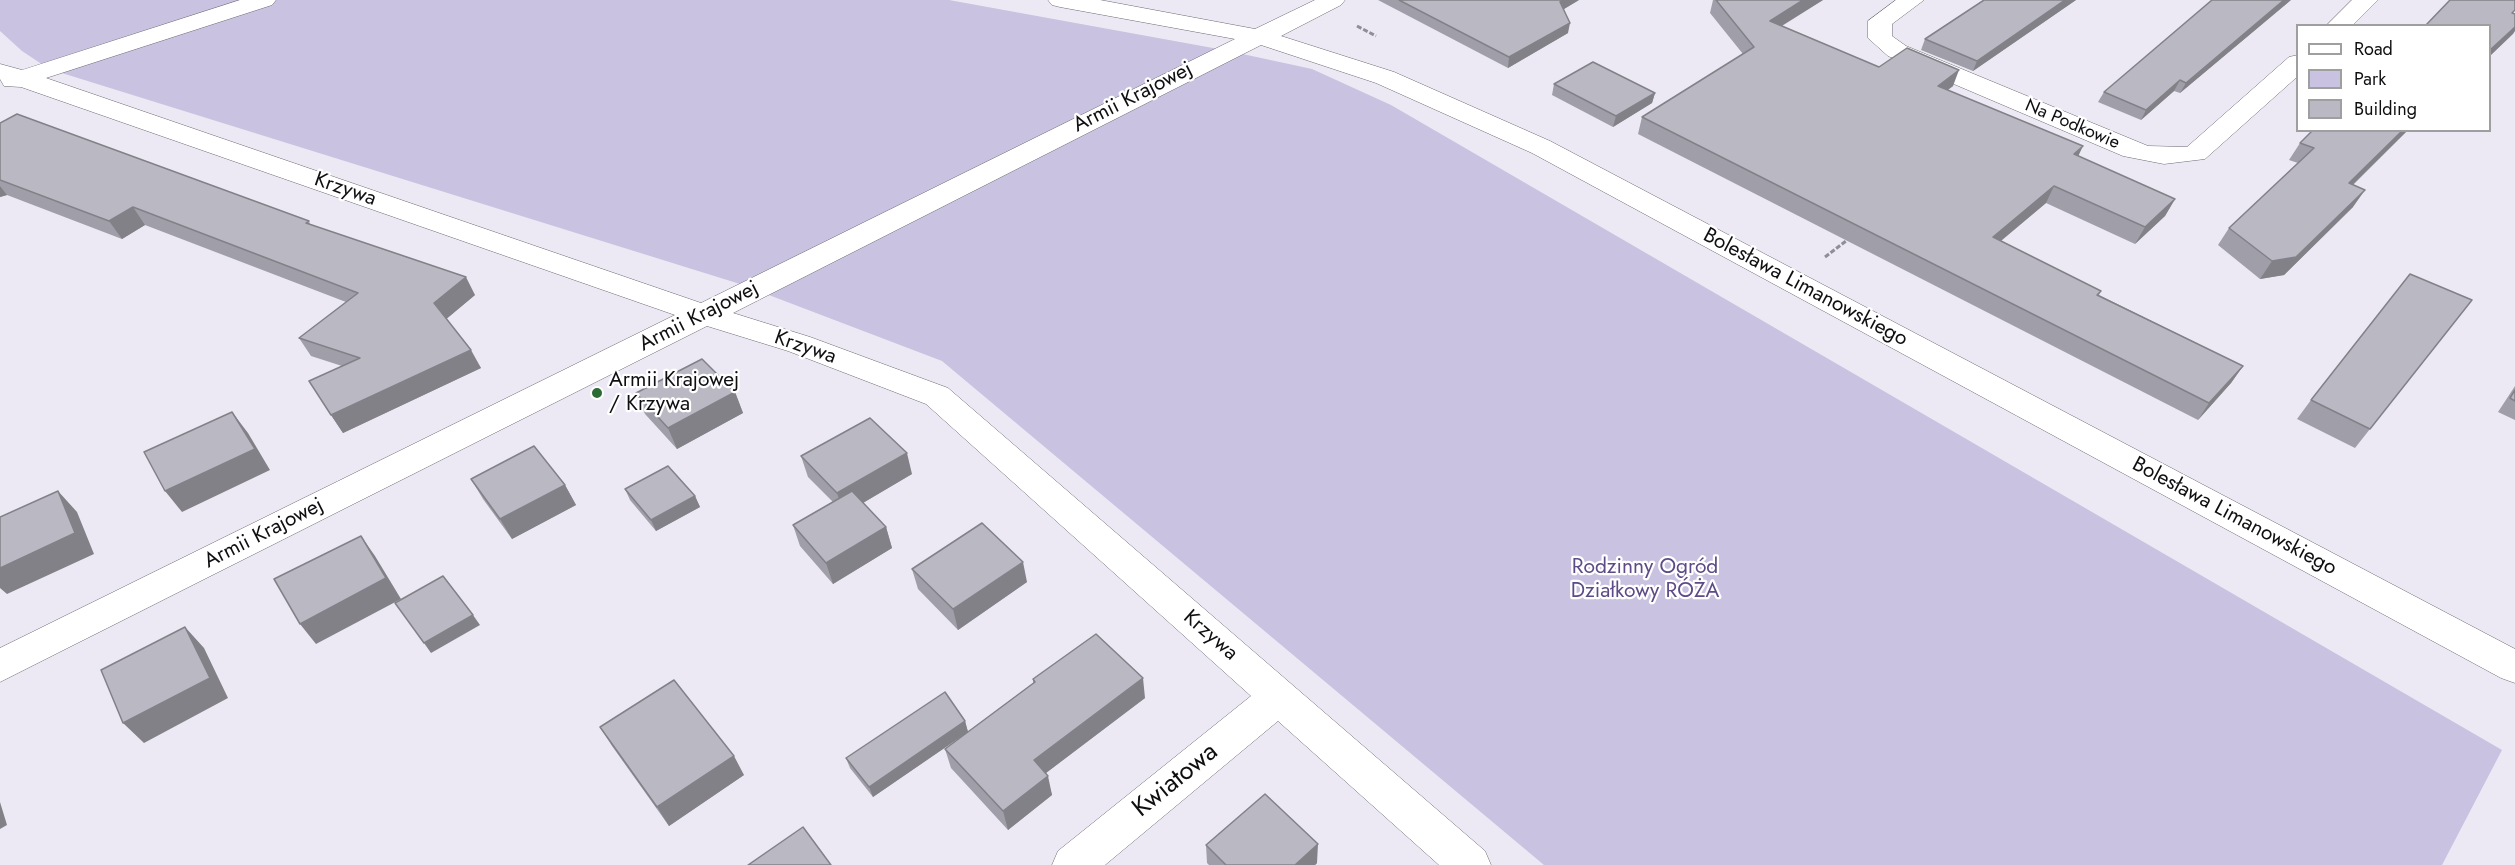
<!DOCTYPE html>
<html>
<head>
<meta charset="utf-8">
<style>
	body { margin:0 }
	#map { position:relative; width:2515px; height:865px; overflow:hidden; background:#ece9f4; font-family:Jost,sans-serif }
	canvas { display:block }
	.legend { position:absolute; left:2296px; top:24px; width:195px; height:108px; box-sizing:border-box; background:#fff; border:2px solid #9f9fa0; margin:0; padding:8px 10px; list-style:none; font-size:18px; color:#0f0e11 }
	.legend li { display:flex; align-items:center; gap:12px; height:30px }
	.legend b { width:30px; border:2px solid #9f9fa0 }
</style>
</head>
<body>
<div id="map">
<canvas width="2515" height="865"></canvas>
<ul class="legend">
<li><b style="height:8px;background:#fff"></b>Road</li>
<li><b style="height:16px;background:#c9c2e1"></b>Park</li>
<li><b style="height:16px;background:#bab8c3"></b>Building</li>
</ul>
</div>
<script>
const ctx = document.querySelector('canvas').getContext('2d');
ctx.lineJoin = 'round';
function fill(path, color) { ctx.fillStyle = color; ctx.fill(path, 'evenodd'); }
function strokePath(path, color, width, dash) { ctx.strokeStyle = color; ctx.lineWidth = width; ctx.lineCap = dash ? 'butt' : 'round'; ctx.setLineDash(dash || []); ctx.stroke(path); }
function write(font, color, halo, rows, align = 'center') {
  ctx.font = font + ' Jost,sans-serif'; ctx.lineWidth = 4.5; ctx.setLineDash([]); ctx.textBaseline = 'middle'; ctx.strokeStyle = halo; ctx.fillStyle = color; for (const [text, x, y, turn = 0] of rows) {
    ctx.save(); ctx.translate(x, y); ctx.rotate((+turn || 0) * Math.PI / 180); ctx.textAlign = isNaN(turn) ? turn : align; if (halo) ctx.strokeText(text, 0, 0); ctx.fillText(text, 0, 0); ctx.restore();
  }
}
fill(new Path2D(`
	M0 0H949L1224 50 1312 69 1391 105 2502 750 2442 865H1544L942 361 740 284 49 69 22 51 0 31Z`), '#c9c2e1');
const minor = new Path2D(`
	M240 0H276L272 5 46 78 701 303 1235 39 1060 7 1052 5 1048 0H1100L1255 29 1315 0H1345L1341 5 1281 36 1394 72 1550 141 2515 649V683L2501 678 1532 153 1376 83 1261 45 733 313 810 337 948 388 1485 851 1491 865H1439L1278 721 1105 865H1052L1058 851 1251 696 926 404 788 351 707 326 0 682V648L675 315 21 87 4 86 0 79V64L22 70Z
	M1896 0H1924L1892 24V36L1906 46 2148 146 2187 147 2289 57 2298 55V76L2205 159 2164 164 2123 156 1888 56 1868 38V21Z
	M2352 0H2378L2352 26H2326Z`);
strokePath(minor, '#6c6a73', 1);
strokePath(new Path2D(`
	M1357 26 1376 36
	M1825 257 1850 238`), '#8f8d95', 3, [5, 2]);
fill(minor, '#fff');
fill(new Path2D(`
	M1378 0H1579L1564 9 1568 33 1508 68Z
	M1713 0H1823L1782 26 1879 67 1953 86 1948 90 2078 156 2175 199 2165 216 2135 244 2046 203 2001 241 2101 291 2099 295 2243 366 2231 383 2198 420 1638 134 1642 117 1743 54 1710 13Z
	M1984 0H2076L1973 71 1921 50 1925 39Z
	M2291 0 2180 93 2174 91 2141 120 2098 102 2104 92Z
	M1554 84 1655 93 1652 103 1613 127 1552 95Z
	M0 123 309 221 310 224 475 295 446 319 481 368 343 433 331 415 342 366 311 356 299 338 346 302 145 225 122 239 7 195 0 197Z
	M2313 130H2408L2353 185V207L2284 275 2260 279 2218 245 2229 228 2298 163 2289 160 2300 143Z
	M2515 386V420L2498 412Z
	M735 392 743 413 677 449 645 414 636 393Z
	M2311 400 2370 429 2355 448 2297 419Z
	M801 456 912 474 863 503 886 527 892 548 833 584 800 546 793 525 833 502 808 477Z
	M471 479 565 485 576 505 512 539 483 499Z
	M625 489 695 496 700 507 656 531 630 500Z
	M912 569 1027 582 958 630 918 589Z
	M1033 679 1145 698 1046 773 1052 795 1008 830 951 768 945 749 967 732 873 797 850 768 846 758 965 721 968 732 1033 683Z
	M600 727 744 775 669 826 612 746Z
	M1206 845 1317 863 1315 865H1209L1207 863Z`), '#a09ea8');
fill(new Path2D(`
	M1564 0H1579L1559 12 1560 2Z
	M1803 0H1823L1765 36 1770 21Z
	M2065 0H2076L1973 71 1977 61Z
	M2284 0H2291L2180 93 2186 83Z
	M1570 23 1568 33 1508 68 1509 57Z
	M2515 27V31L2513 34 2490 56V50Z
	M1959 70 1953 86 1931 102 1938 86Z
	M2180 80 2174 91 2141 120 2146 110Z
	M1655 93 1652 103 1613 127 1616 116Z
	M2403 130H2408L2337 200 2349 183Z
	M2083 146 2075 163 2074 154Z
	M0 186 7 195 0 197Z
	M2054 186 2046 203 1985 254 1993 237Z
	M2365 190 2353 207 2284 275 2260 279 2272 261Z
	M2175 199 2165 216 2135 244 2145 227Z
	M133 207 145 225 122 239 109 221Z
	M466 277 475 295 444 321 434 303Z
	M471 350 481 368 343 433 331 415Z
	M2243 366 2231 383 2198 420 2209 403Z
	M735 392 743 413 677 449 668 428Z
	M232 412 248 433 270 470 182 512 165 491Z
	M907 453 912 474 844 514 837 493Z
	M565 485 576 505 512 539 500 519Z
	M58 491 77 512 94 554 7 594 0 588V568Z
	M695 496 700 507 656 531 651 520Z
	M886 527 892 548 833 584 826 563Z
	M361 536 375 556 401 599 316 644 300 624Z
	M1023 562 1027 582 958 630 953 609Z
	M473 615 480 625 431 653 424 643Z
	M185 627 204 648 228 698 144 743 123 723Z
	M1143 678 1145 698 1038 779 1034 760Z
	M965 721 968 732 873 797 869 787Z
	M734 756 744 775 669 826 657 807Z
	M1048 776 1052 795 1008 830 1003 811Z
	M0 802 7 825 0 829Z
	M1318 844 1317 863 1315 865H1295Z`), '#828188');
const building = new Path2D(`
	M1399 0H1564L1560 2 1570 23 1509 57Z
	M1716 0H1803L1770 21 1879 67 1907 48 1959 70 1938 86 2083 146 2074 154 2175 199 2145 227 2054 186 1993 237 2101 291 2097 295 2243 366 2209 403 1642 117 1754 47Z
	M1984 0H2065L1977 61 1925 39Z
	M2212 0H2284L2186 83 2180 80 2146 110 2104 92Z
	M2450 0H2515V10L2512 13 2515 14V27L2490 50V26H2425Z
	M1593 62 1655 93 1616 116 1554 84Z
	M17 114 309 221 306 223 466 277 434 303 471 350 331 415 309 381 360 358 299 338 358 293 133 207 109 221 0 180V123Z
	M2313 130H2403L2349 183 2365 190 2296 257 2272 261 2229 228 2314 148 2300 143Z
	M2410 274 2472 300 2370 429 2311 400Z
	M702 359 735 392 668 428 636 393Z
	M2515 390V401L2510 398Z
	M232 412 255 449 165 491 144 452Z
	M870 418 907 453 837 493 801 456Z
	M534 446 565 485 500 519 471 479Z
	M668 466 695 496 651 520 625 489Z
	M58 491 75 533 0 568V517Z
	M852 491 886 527 826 563 793 525Z
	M982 523 1023 562 953 609 912 569Z
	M361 536 386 578 300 624 274 579Z
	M443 576 473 615 424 643 395 603Z
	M185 627 210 678 123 723 101 670Z
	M1096 634 1143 678 1034 760 1048 776 1003 811 945 749 1035 682 1033 679Z
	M674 680 734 756 657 807 600 727Z
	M945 692 965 721 869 787 846 758Z
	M1265 794 1318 844 1295 865H1226L1206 845Z
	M803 827 831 865H748Z`);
fill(building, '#bab8c3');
strokePath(building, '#828188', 1.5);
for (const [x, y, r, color] of [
	[597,393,6,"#2b6b34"]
]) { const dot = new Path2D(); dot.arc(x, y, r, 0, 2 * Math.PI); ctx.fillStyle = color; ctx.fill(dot); strokePath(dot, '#fff', 2); }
write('18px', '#0f0e11', '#fff', [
	["Na Podkowie",2072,125,23]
]);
write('21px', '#0f0e11', '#fff', [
	["Armii Krajowej",1133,98,-27],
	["Krzywa",345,190,19],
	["Bolesława Limanowskiego",1805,288,28],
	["Armii Krajowej",699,317,-27],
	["Krzywa",805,348,19],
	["Bolesława Limanowskiego",2234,517,28],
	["Armii Krajowej",264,534,-27],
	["Krzywa",1210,636,41]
]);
write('21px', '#0f0e11', '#fff', [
	["Armii Krajowej",609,381],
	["/ Krzywa",609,405]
], 'left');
write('21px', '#5d4a87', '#fff', [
	["Rodzinny Ogród",1645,568],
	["Działkowy RÓŻA",1645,592]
]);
write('26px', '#0f0e11', '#fff', [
	["Kwiatowa",1176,781,-39]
]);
</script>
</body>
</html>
